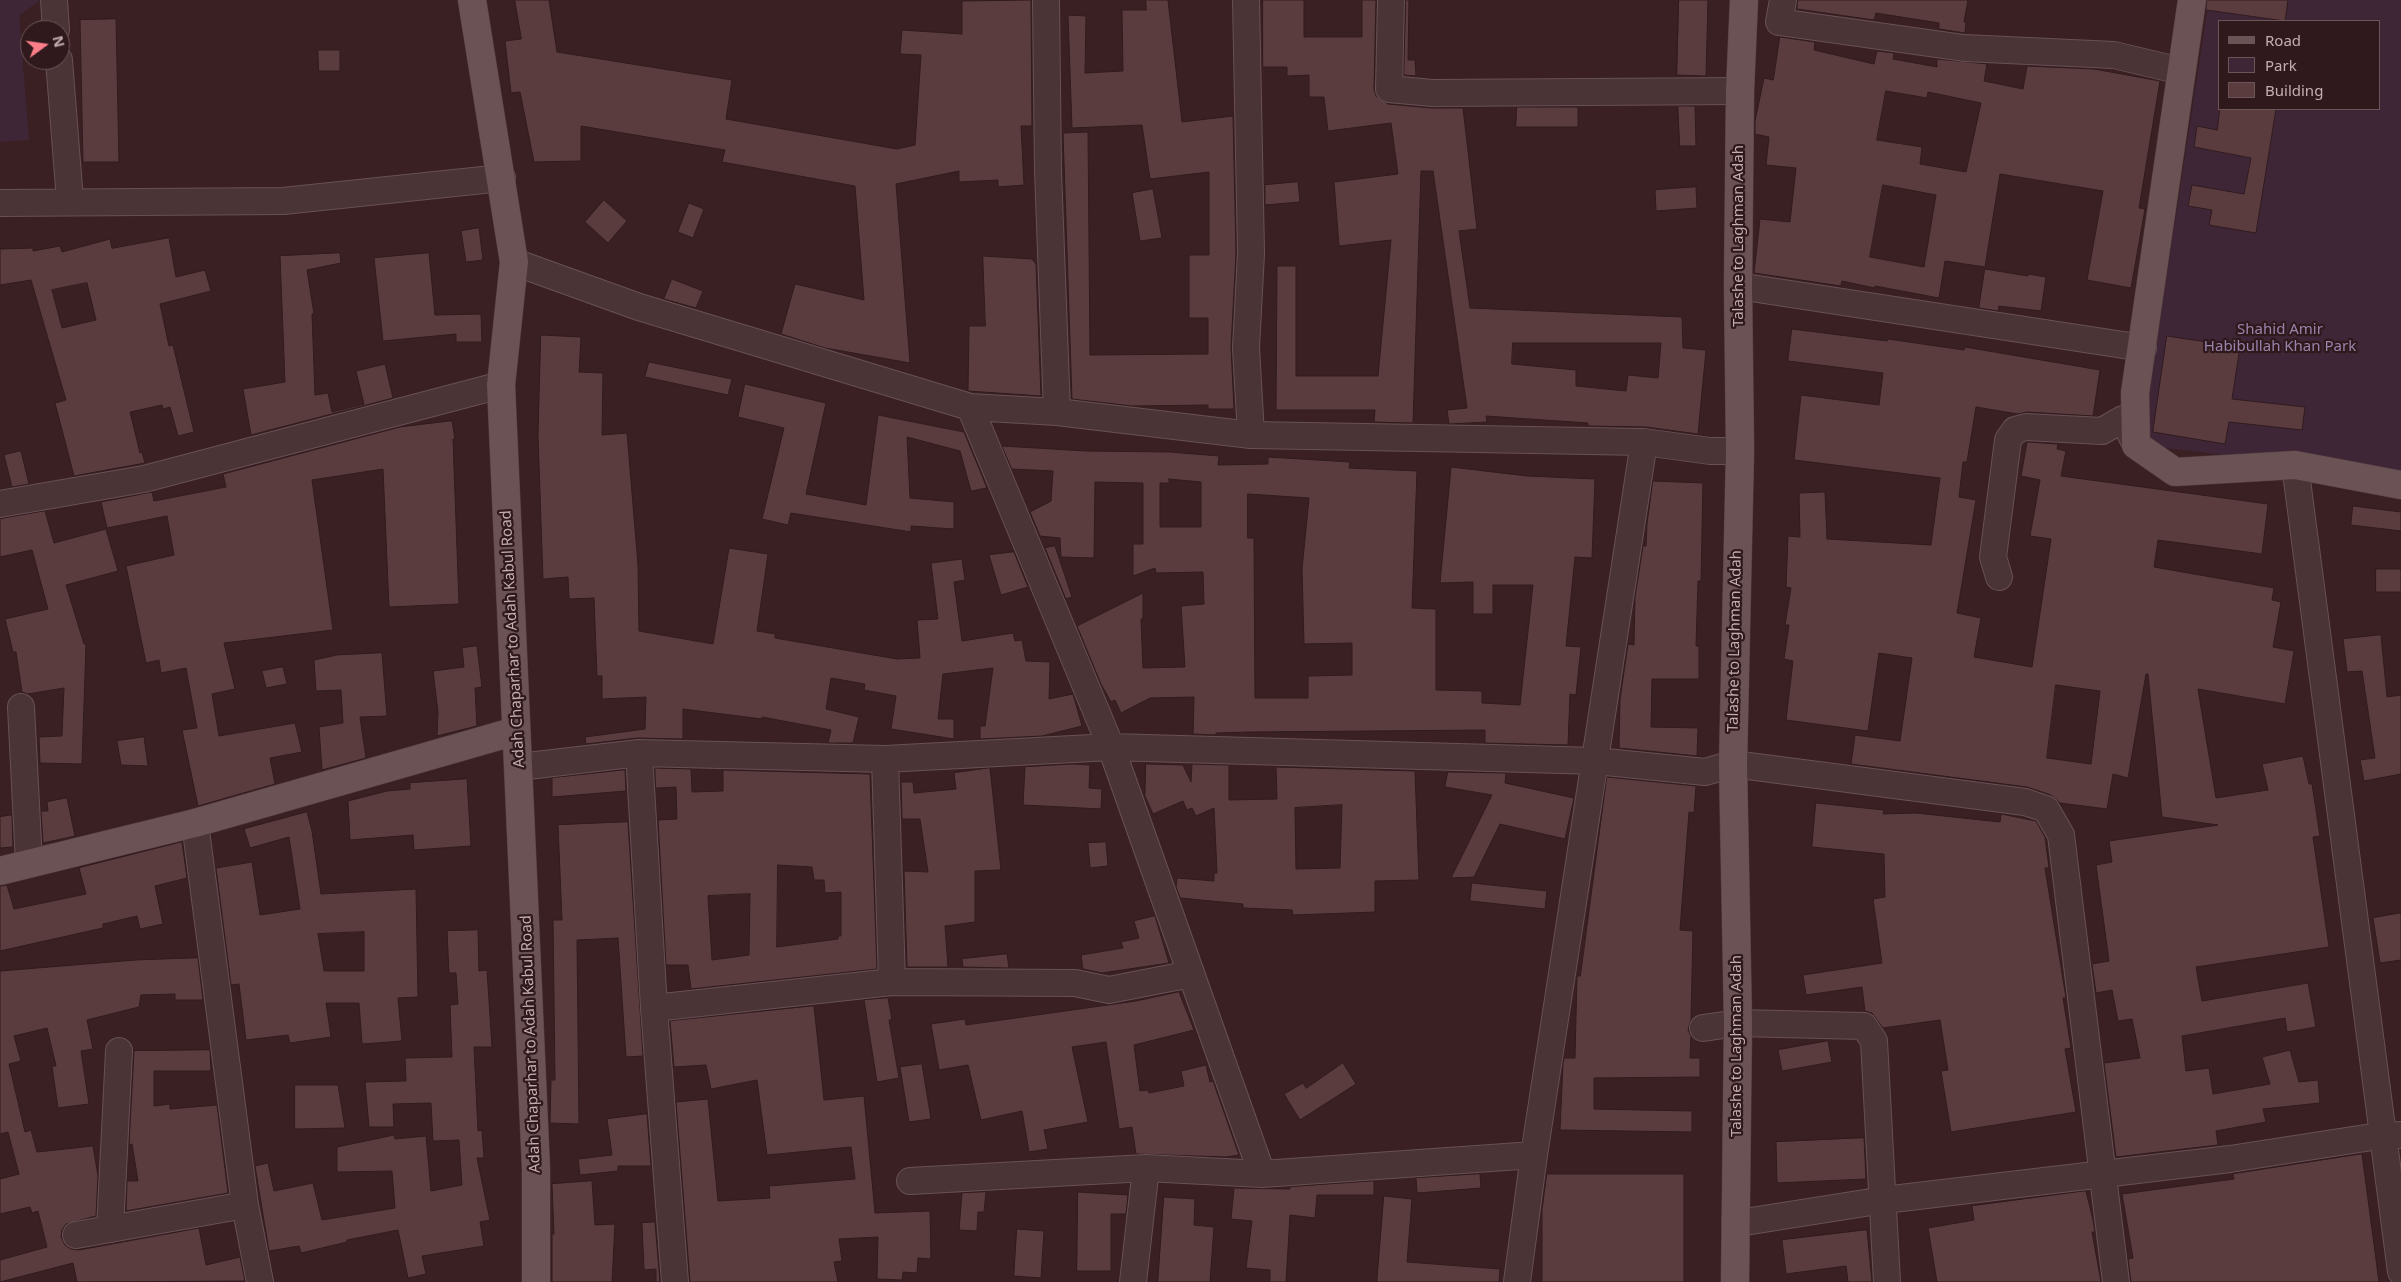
<!DOCTYPE html>
<html>
<head>
<meta charset="utf-8">
<style>
	body { margin:0 }
	#map { position:relative; width:2401px; height:1282px; overflow:hidden; background:#3a2023; font-family:"Noto Sans",sans-serif }
	canvas { display:block }
	.legend { position:absolute; left:2218px; top:20px; width:162px; height:90px; box-sizing:border-box; background:#2f191c; border:1px solid #6b5557; margin:0; padding:6px 9px; list-style:none; font-size:15px; color:#c6aeb0 }
	.legend li { display:flex; align-items:center; gap:10px; height:25px }
	.legend b { width:25px; border:1px solid #6b5557 }
	.north { position:absolute; left:20px; top:20px; width:50px; height:50px; box-sizing:border-box; background:#2f191c; border:1px solid #6b5557; border-radius:50%; rotate:76deg; font-size:14px; font-weight:700; line-height:20px; text-align:center; color:#c6aeb0 }
	.north::after { content:''; display:block; margin:auto; width:18px; height:22px; background:#fc7e89; clip-path:polygon(50% 0,100% 100%,50% 72%,0 100%) }
</style>
</head>
<body>
<div id="map">
<canvas width="2401" height="1282"></canvas>
<ul class="legend">
<li><b style="height:6px;background:#6a5255"></b>Road</li>
<li><b style="height:14px;background:#3f2637"></b>Park</li>
<li><b style="height:14px;background:#5a3c3f"></b>Building</li>
</ul>
<div class="north">N</div>
</div>
<script>
const ctx = document.querySelector('canvas').getContext('2d');
ctx.lineJoin = 'round';
function fill(path, color) { ctx.fillStyle = color; ctx.fill(path, 'evenodd'); }
function strokePath(path, color, width, dash) { ctx.strokeStyle = color; ctx.lineWidth = width; ctx.lineCap = dash ? 'butt' : 'round'; ctx.setLineDash(dash || []); ctx.stroke(path); }
function write(font, color, halo, rows, align = 'center') {
  ctx.font = font + ' "Noto Sans",sans-serif'; ctx.lineWidth = 4.5; ctx.setLineDash([]); ctx.textBaseline = 'middle'; ctx.strokeStyle = halo; ctx.fillStyle = color; for (const [text, x, y, turn = 0] of rows) {
    ctx.save(); ctx.translate(x, y); ctx.rotate((+turn || 0) * Math.PI / 180); ctx.textAlign = isNaN(turn) ? turn : align; if (halo) ctx.strokeText(text, 0, 0); ctx.fillText(text, 0, 0); ctx.restore();
  }
}
fill(new Path2D(`
	M0 0H40L19 16 29 140 0 142Z
	M2209 0H2401V476L2141 445ZM2220 21H2380V109H2220Z`), '#3f2637');
const building = new Path2D(`
	M515 0H549L557 52 732 80 726 119 897 149 915 145 921 55 900 54 902 30 962 34V1L1031 0 1032 126H1021L1024 185 998 187V180L959 182V171L896 184 910 363 825 348 781 334 795 284 864 300 855 186 722 162 725 150 581 126V161L534 162 520 92 511 93 505 41 521 39Z
	M1146 0H1168L1182 122 1233 116 1236 253 1231 347 1234 409H1208V405L1132 406 1072 399 1063 133 1088 132 1090 355 1208 354V318H1189V255H1209V172L1150 179 1142 125 1072 128 1068 15 1086 16 1085 73 1123 71 1122 10H1146Z
	M1263 0H1304V37H1362V0H1376L1374 89 1376 96 1388 104 1431 108H1463L1477 229 1459 231 1470 308 1682 317 1683 348 1706 350 1698 434 1646 427 1588 426V423L1486 416 1487 422 1449 424 1447 410 1467 408 1433 171H1421L1413 423 1374 422 1375 410H1276L1277 266H1296V376H1378L1391 240 1339 246 1334 182 1398 174 1391 123 1328 131 1324 97H1309V75L1287 76V67H1263ZM1513 343H1661L1658 378 1628 375 1626 391 1576 386V370L1512 364Z
	M1406 0H1409L1408 60H1415L1416 76 1404 75Z
	M1679 0H1708L1706 76 1677 75Z
	M1798 0H1968L1964 22H1966L1965 33 1939 29V23L1876 13 1874 20 1797 9Z
	M2207 0H2288L2285 21 2206 10Z
	M116 19 119 162H83L80 20Z
	M1780 37 1815 42 1814 50 1874 64 1877 51 1894 53 1893 59 1937 67V59L1987 64 1984 81 2023 89 2027 66 2094 69 2160 81 2139 208 2145 209 2131 288 2087 280 2103 191 2000 174 1985 267 1945 261 1939 298 1875 286V288L1842 281 1841 286 1754 273 1760 219 1790 222 1796 168 1766 165 1769 137 1755 134V121L1764 78 1773 80ZM1886 91 1927 98 1928 92 1981 103 1966 172 1920 164 1922 147 1877 140ZM1883 185 1936 195 1924 267 1870 257Z
	M318 50H340V71H319Z
	M1678 106H1695L1696 146H1680Z
	M1517 107H1578V127H1516Z
	M2220 109H2276L2256 233 2209 225 2212 210 2188 206 2192 185 2244 194 2251 158 2194 147 2197 126 2217 130Z
	M1298 182 1300 202 1265 205V185Z
	M1696 187 1697 208 1656 211 1655 190Z
	M1153 189 1162 238 1140 241 1132 193Z
	M604 200 627 221 608 243 585 222Z
	M689 203 704 209 693 238 678 232Z
	M479 228 483 260 466 262 461 231Z
	M169 238 176 277 205 270 211 291 160 304 169 346 173 345 194 432 178 436 170 407 163 409 162 405 130 412 140 453 142 452 145 463 74 476 55 403 66 400 31 280 0 285V249L33 248V251L60 246 62 252 110 239 112 248ZM87 283 96 320 62 328 52 290Z
	M340 253 341 263 307 270 314 314H312L315 395 328 393 332 412 364 404 356 371 385 364 393 398 251 435 243 389 285 382 280 256Z
	M429 253 435 315 481 314 482 342H456V334L383 341 374 258Z
	M983 256 1032 259 1036 264 1041 396 968 391 969 326H985Z
	M1985 269 2028 276V274L2046 277 2041 311 1999 306 1998 311 1979 308Z
	M672 279 703 291 696 308 664 299Z
	M1792 329 1887 341 1888 339 1964 350 1965 347 2100 370 2093 416 2027 412 2018 414 1976 407 1967 462H1963L1959 497 1976 500 1957 613 1981 618 1974 657 2032 667 2051 539 2030 536 2040 480 2021 476 2027 442 2058 444 2057 449 2066 451 2061 476 2268 504 2262 554 2158 540 2154 567 2274 588 2272 600 2281 602 2273 647 2294 651 2285 704 2198 689 2216 798 2268 790 2262 764 2303 756 2309 784H2312L2320 836 2313 837 2329 947 2196 967 2202 1001 2308 983 2316 1027 2287 1032 2285 1018 2182 1036 2186 1071 2209 1068 2213 1094 2270 1084 2262 1057 2290 1050 2299 1082 2318 1080 2320 1103 2263 1109 2266 1122 2216 1131 2218 1145 2116 1157 2104 1063 2140 1058 2132 1019 2118 1021 2112 990 2096 993 2092 964 2109 961 2096 865 2112 862 2109 841 2218 825 2162 817 2148 674H2146L2128 778 2113 774 2107 809 2060 803 2051 795 2027 787 1851 764 1855 735 1900 741 1912 658 1879 653 1868 731 1786 720 1793 661 1784 659 1789 625H1785L1791 588 1786 587 1788 536 1800 537 1799 493 1825 492 1827 539 1931 545 1940 478 1794 460 1801 395 1879 405 1883 373 1788 361ZM2056 685 2100 691 2091 764 2047 758Z
	M541 335 581 337 579 372 603 373 602 435 627 433 638 565 639 631 713 644 729 548 768 554 757 631 775 634V638L897 659 920 658 917 620 938 619 931 563 962 559 965 580 954 582 962 641 1013 633 1015 641 1022 640 1026 661 1050 662 1049 699 1073 694 1082 726 1042 736 980 739V726H985L993 668 943 674 938 719H954V739L891 729 896 696 864 690 865 684 831 678 826 709 859 717 853 743H828L831 730 762 717V719L683 709V739L637 738 586 744 585 737 645 729 646 697 602 699V676H597L594 598 569 599 568 577 543 579 538 436Z
	M2167 336 2240 347 2232 399 2305 407 2302 430 2229 422 2225 444 2153 432Z
	M649 362 732 379 728 395 645 377Z
	M745 384 826 403 806 494 866 505 878 415 964 432 987 488 971 491 960 451 907 437 910 498 954 502V529L911 526V532L791 513 788 525 762 519 784 428 738 417Z
	M452 421 455 439H453L459 604 389 607 383 469 312 480 333 630 224 643 235 689 212 694 219 736 295 723 302 752 270 758 275 784 198 806 182 730 197 728 186 668 161 673 159 660 146 663 126 566 174 555 167 516 107 528 101 502 152 492 154 501 226 487 223 474 400 427Z
	M1002 446 1086 451 1170 452 1219 456 1218 465 1268 464V457L1350 462 1349 468 1417 471 1412 608 1436 609V690L1482 691V703L1520 705 1533 585H1493V614H1473V582L1440 583 1451 467 1527 476 1595 479 1592 558 1575 557 1566 646 1581 647 1576 695 1570 694 1568 745 1485 743V730L1250 732 1216 733V735L1193 734 1194 697 1150 698 1121 713 1115 700 1111 702 1101 684 1077 626 1143 593V619H1141L1143 668 1185 667 1181 606 1204 604 1203 572 1156 573 1155 568 1133 576V544H1143V483L1095 482 1094 558 1061 557 1060 538 1040 536 1030 512 1051 501 1053 471 1012 469ZM1169 479 1201 482V527H1160V483H1169ZM1248 494 1309 498 1302 569 1304 644 1352 643V675L1308 676V698H1255L1254 538H1248Z
	M21 451 29 484 12 487 4 455Z
	M1653 481 1703 483 1701 581H1698L1696 646H1699V679H1652L1651 727 1698 728 1697 756 1619 748 1620 699 1628 644 1634 645 1635 597 1643 546H1646L1647 524Z
	M2353 506 2401 512V531L2351 525Z
	M45 511 54 543 106 529 118 571 66 585 84 644H86L82 764 40 763 39 737 62 736 64 688 28 694 22 692 16 652H13L5 619 48 609 32 550 0 557V519Z
	M1055 546 1072 597 1066 599 1045 548Z
	M1014 552 1028 587 1001 595 989 555Z
	M2376 569H2401V592H2376Z
	M2381 635 2387 697 2401 695V774L2364 781 2360 760 2375 758 2362 671 2347 672 2343 639Z
	M477 646 482 687 475 688 477 726 437 736 438 712 433 671 464 667 462 648Z
	M382 653 387 716 360 717 366 758 322 770 319 727 343 723 341 690 316 691 314 660 337 655Z
	M283 667 287 684 266 688 262 671Z
	M144 737 148 766 121 765 117 741Z
	M1073 764 1090 765 1089 788 1102 789 1101 809 1023 805 1025 767Z
	M1146 764 1183 765 1191 782 1192 764 1229 765V800L1277 799 1276 767 1415 771 1419 880 1375 881V912L1293 915 1292 910 1243 908V904L1180 898 1176 887 1177 878 1214 881V873H1217L1214 808 1196 816 1192 808 1187 810 1183 801 1153 814 1145 796ZM1342 805 1340 868 1296 869 1295 808Z
	M655 768 691 769 692 792 723 791V770L870 774 877 969 691 989 688 965H666L658 820 677 819 676 787 656 788ZM778 865 812 867 814 880H824L825 893 841 892V936H838V939L777 947ZM750 894 749 955 712 960 708 896Z
	M990 768 1001 870 975 871V922L945 926 948 967H907L904 871 928 872 920 819H902L901 782H913L914 793 956 789 954 773Z
	M625 770 626 791 552 797V778Z
	M1448 772 1506 773 1505 783 1574 798 1565 839 1500 824 1474 877 1451 878 1492 795 1445 787Z
	M1607 777 1696 786 1694 813 1689 812 1680 930 1693 931 1691 1020 1688 1030 1691 1036 1690 1058H1700V1077L1594 1078V1109L1692 1111V1132L1560 1130 1563 1063 1564 1058H1575L1577 976H1580Z
	M467 779 471 846 414 850 413 835 350 840 348 801 387 791 410 789V783Z
	M67 798 75 836 43 843 41 811H48L47 802Z
	M1816 803 1884 810 1883 814 1916 813 2000 822 2001 814 2036 821 2045 837 2049 868H2045L2066 998H2063L2071 1048 2065 1049 2076 1112 1951 1132 1941 1071 1948 1070 1940 1020 1883 1028 1872 1013 1865 1011 1862 987 1806 995 1803 975 1882 963 1873 899 1885 897 1884 854 1812 847Z
	M307 812 312 831 321 894 416 889 418 997 398 998 402 1041 362 1044 359 1003H326L331 1037 290 1043 288 1035 246 1040 239 984 231 985 216 868 252 862 260 915 300 909 289 837 250 848 244 829ZM364 932V971H324L318 934Z
	M12 815 13 847 0 848V817Z
	M628 822 643 1056 626 1057 618 938 577 940 579 1124 550 1123 551 1080H555L553 920H562L558 825Z
	M182 842 187 878 155 886 163 924 140 929 137 916 103 924V928L0 951V886L7 885 14 909 86 894 79 868Z
	M1106 842 1108 866 1090 868 1088 843Z
	M1472 883 1547 891 1545 909 1470 901Z
	M2401 913V960L2380 963 2373 918Z
	M1155 916 1169 963 1102 973 1083 969 1081 955 1123 948 1121 942 1139 938 1134 921Z
	M478 930 479 971 487 970 492 1047H474L478 1131 482 1130 484 1158H477L490 1220 480 1222 484 1246 422 1256 426 1274 408 1278 398 1230 347 1240V1242L301 1253 299 1246 269 1251 255 1166 268 1163 274 1191 313 1183 322 1220 395 1208 392 1171 337 1172V1147L394 1135 395 1139 426 1136 431 1191 462 1185 459 1140 433 1141 431 1103 393 1104 394 1127H369L365 1082 406 1081 405 1058 452 1057 450 1005 458 1004 456 973H449L447 931Z
	M1007 954 1009 968 963 967 962 959Z
	M198 958 203 1000H175V994L141 995 139 1007 87 1020 93 1049 81 1051 89 1104 58 1108 52 1066H56L47 1028 14 1036 21 1061 9 1064 25 1132 31 1130 37 1152 93 1146 98 1176 96 1216 66 1224 62 1230 61 1237 65 1245 71 1249 79 1250 199 1228 206 1265 240 1257 245 1281 77 1282 73 1263 0 1282V1260L47 1247 38 1211 32 1213 30 1207 0 1214V1179L19 1174 8 1132 0 1134V971L136 960Z
	M1179 992 1194 1030 1134 1045 1140 1091 1148 1090 1149 1093 1184 1086 1181 1071 1206 1065 1210 1082 1213 1081 1239 1155 1226 1157 1136 1154 1132 1127 1119 1129 1106 1042 1072 1047 1088 1122 1044 1130 1048 1149 1029 1152 1022 1111 981 1120 968 1065 939 1070 931 1024 965 1019 966 1025 1136 1001Z
	M888 998 892 1020H889L899 1078 877 1082 864 1000Z
	M814 1006 824 1100 864 1096 875 1213 930 1211 931 1259 918 1258 917 1273 903 1272 902 1280 877 1279 878 1237 839 1239 842 1261 834 1262 838 1282H690L676 1102 708 1099 718 1201 770 1198 769 1186 855 1179 851 1147 767 1155 757 1080 711 1089 706 1065 674 1067 670 1021Z
	M1828 1041 1832 1062 1782 1071 1778 1050Z
	M210 1050 211 1071H154V1106L170 1104V1109L217 1105 228 1193 126 1211 127 1181H138L132 1144 129 1145 134 1051Z
	M1343 1063 1356 1084 1300 1120 1284 1094 1303 1083 1306 1088Z
	M922 1064 931 1119 909 1122 900 1067Z
	M295 1085H338L345 1128 295 1129Z
	M647 1114 651 1166H618V1171L580 1175 578 1159 612 1155 607 1119Z
	M1864 1138 1866 1179 1777 1183 1776 1142Z
	M2362 1154 2379 1282H2131L2128 1259 2133 1258 2122 1194 2234 1179 2233 1174Z
	M1480 1174 1481 1188 1417 1193 1416 1178Z
	M1547 1174H1684V1282H1542V1210Z
	M592 1181 595 1225 615 1224 612 1282H552V1234H554L552 1184Z
	M1374 1181V1195H1317L1315 1218 1290 1215 1286 1282H1270V1270L1246 1268 1252 1221 1231 1219 1234 1188 1290 1189V1187Z
	M2086 1191 2093 1220 2095 1232H2092L2101 1282H1937L1928 1228 1974 1220 1972 1206Z
	M986 1192 984 1212H978L977 1231 959 1230 962 1193Z
	M1078 1192 1128 1195 1126 1214H1111V1271H1077Z
	M1384 1196 1412 1199 1407 1262 1500 1269 1499 1282H1377Z
	M1164 1197 1195 1199 1194 1225 1214 1227 1210 1282H1158Z
	M655 1222 660 1282H656V1269L644 1270 642 1223Z
	M1017 1229 1044 1231 1041 1278 1014 1276Z
	M1867 1230 1872 1282H1848L1846 1266 1786 1274 1782 1240Z`);
fill(building, '#5a3c3f');
strokePath(building, '#311b1e', 1);
const minor = new Path2D(`
	M54 0 56 30
	M1046 0 1048 171 1057 412
	M1246 0 1251 253 1246 348 1251 435
	M1391 0 1389 89 1432 93 1740 91
	M1783 0 1779 22 1964 48 2114 55 2181 71
	M59 60 70 201
	M0 203 283 201 502 178
	M514 262 639 307 970 407 1057 412 1251 435 1644 442 1710 451H1740
	M1738 286 2143 348
	M970 407 1111 747 1262 1174
	M2295 465 2401 1272
	M0 504 144 479 501 385
	M1999 577 1993 557 2008 440 2015 430 2026 427 2102 431 2123 419 2136 445
	M21 707 29 863
	M639 753 654 1008 675 1282
	M885 759 892 982
	M519 767 639 753 885 759 1111 747 1596 761 1705 772 1733 764 2025 802 2046 809 2061 835 2116 1282
	M195 823 245 1205 260 1282
	M654 1008 892 982 1075 983 1109 990 1191 974
	M1703 1028 1738 1023 1864 1026 1874 1041 1887 1282
	M910 1181 1146 1168 1262 1174 1534 1155
	M1735 1221H1751L1884 1200 2230 1159 2372 1137 2401 1135
	M110 1229 119 1051
	M76 1235 245 1205
	M1133 1282 1146 1168
	M1517 1282 1534 1155 1644 442`);
const major = new Path2D(`
	M472 0 514 262 501 385 536 1169V1282
	M2192 0 2135 393 2136 445 2175 472 2295 465 2401 485
	M0 871 195 823 516 731
	M1735 1282 1738 1023 1733 764 1740 451 1738 286 1740 91 1744 0`);
strokePath(minor, '#685154', 28);
strokePath(major, '#533d40', 29);
strokePath(minor, '#4a3436', 26);
strokePath(major, '#6a5255', 28);
write('15px', '#c6aeb0', '#2f191c', [
	["Talashe to Laghman Adah",1739,236,-90],
	["Adah Chaparhar to Adah Kabul Road",513,639,-93],
	["Talashe to Laghman Adah",1735,641,-89],
	["Adah Chaparhar to Adah Kabul Road",531,1044,-92],
	["Talashe to Laghman Adah",1737,1046,-90]
]);
write('15px', '#9984ad', '#2f191c', [
	["Shahid Amir",2280,330],
	["Habibullah Khan Park",2280,347]
]);
</script>
</body>
</html>
